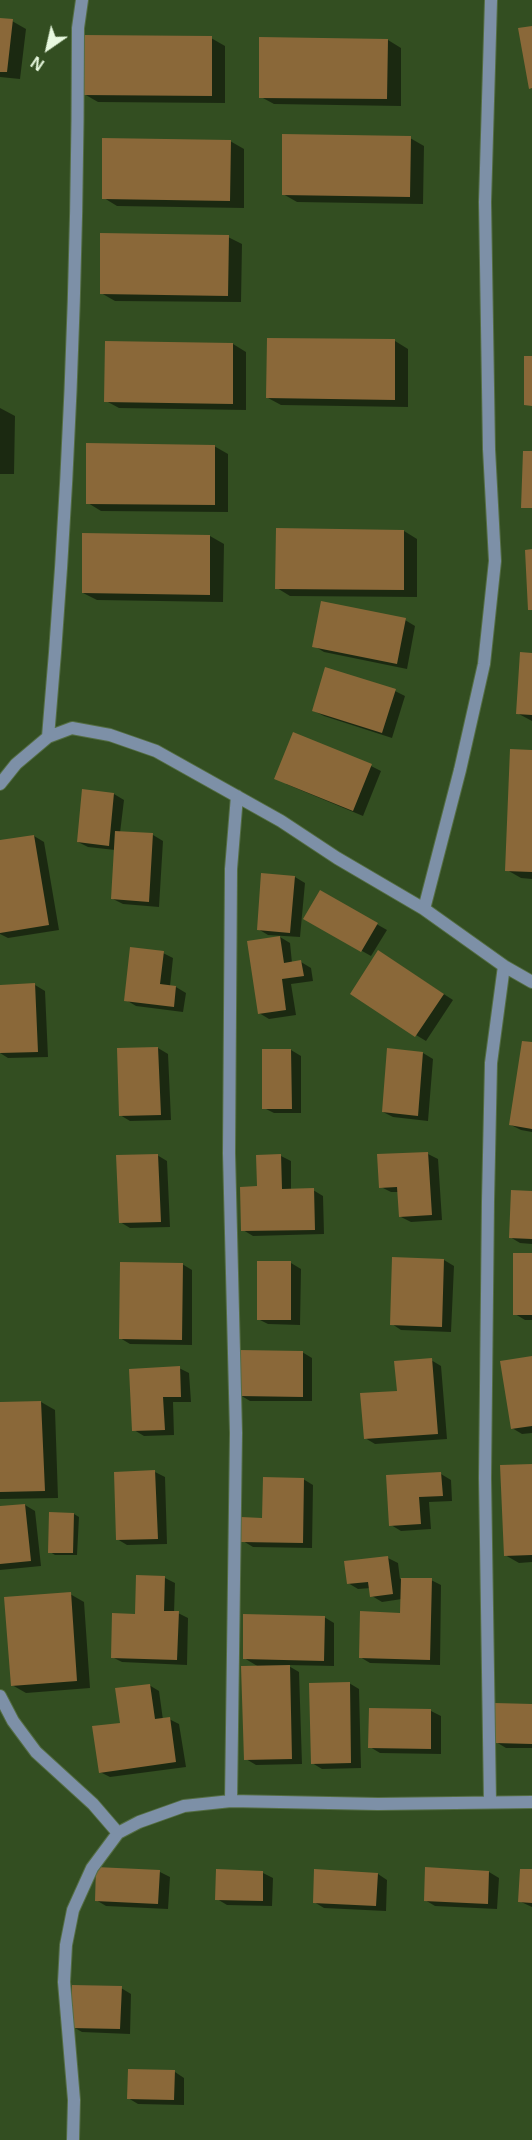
<!DOCTYPE html>
<html>
<head>
<meta charset="utf-8">
<style>
	body { margin:0 }
	#map { position:relative; width:532px; height:2140px; overflow:hidden; background:#334e21; font-family:Helvetica,sans-serif }
	canvas { display:block }
	.north { position:absolute; left:18px; top:18px; width:60px; height:60px; -webkit-text-stroke:4px #334e21; paint-order:stroke; rotate:214deg; font-size:16px; font-weight:700; line-height:24px; text-align:center; color:#e8f9df }
	.north::after { content:''; display:block; margin:auto; width:21px; height:27px; background:#e8f9df; clip-path:polygon(50% 0,100% 100%,50% 72%,0 100%) }
</style>
</head>
<body>
<div id="map">
<canvas width="532" height="2140"></canvas>
<div class="north">N</div>
</div>
<script>
const ctx = document.querySelector('canvas').getContext('2d');
ctx.lineJoin = 'round';
function fill(path, color) { ctx.fillStyle = color; ctx.fill(path, 'evenodd'); }
function strokePath(path, color, width, dash) { ctx.strokeStyle = color; ctx.lineWidth = width; ctx.lineCap = dash ? 'butt' : 'round'; ctx.setLineDash(dash || []); ctx.stroke(path); }
fill(new Path2D(`
	M0 20 12 21 26 29 20 79 0 77Z
	M211 38 225 46V103L98 102 84 94Z
	M388 40 401 48V106L274 104 261 97Z
	M410 138 424 146 423 204 297 202 283 194Z
	M230 141 244 149V208L117 206 104 198Z
	M228 237 242 244 241 302 115 301 101 293Z
	M395 341 408 349V407L281 405 268 398Z
	M233 344 246 352V410L119 408 106 401Z
	M0 408 15 416 14 474H0Z
	M214 446 228 454V512L101 511 88 503Z
	M404 531 417 539V597L290 596 277 588Z
	M83 534 210 536 224 544 223 602 97 600 83 593Z
	M405 620 415 626 407 669 324 652 314 646Z
	M532 654V721L517 713Z
	M395 691 405 696 392 738 324 716 314 711Z
	M532 752V879L521 878 507 870Z
	M371 766 381 771 363 816 286 784Z
	M114 794 124 800 120 833 153 835 163 841 159 907 123 904 113 899 115 850 88 847 78 842Z
	M34 836 44 842 59 930 8 938 0 934V842Z
	M295 877 305 883 300 937 268 935 258 929Z
	M320 892 387 930 371 956 305 919Z
	M280 937 290 943 292 963 301 962 311 968 313 981 291 984 296 1015 269 1019 259 1013Z
	M163 953 173 958 170 986 176 987 186 993 183 1012 136 1006 126 1000Z
	M388 958 453 1000 426 1041 416 1035Z
	M35 985 45 991 48 1057 8 1058 0 1053V986Z
	M532 1044V1132L521 1130 511 1125Z
	M158 1048 168 1054 171 1120 130 1121 120 1115Z
	M291 1050 301 1056V1113H274L264 1108Z
	M423 1053 433 1059 428 1121 393 1117 383 1112Z
	M428 1154 438 1159 442 1220 411 1222 401 1217 399 1192H391L381 1187Z
	M157 1155 167 1161 170 1227 130 1228 120 1222Z
	M281 1156 291 1161V1190H313L323 1196 324 1234 253 1236 243 1230 259 1188Z
	M532 1192V1244L520 1243 510 1237Z
	M532 1255V1320H525L515 1314Z
	M444 1260 454 1266 451 1332 401 1330 392 1324Z
	M291 1263 301 1269 300 1325 268 1324 258 1319Z
	M182 1264 192 1270V1345L130 1344 120 1338Z
	M302 1352 312 1358V1401H250L240 1395Z
	M532 1358V1433L522 1434 512 1428Z
	M431 1360 441 1366 447 1439 375 1444 365 1438 398 1392Z
	M179 1368 189 1373 191 1402H173L174 1435 144 1436 134 1430Z
	M41 1402 55 1410 58 1498 0 1499V1404Z
	M532 1466V1562L519 1563 505 1555Z
	M155 1472 165 1477 167 1544 127 1545 117 1539Z
	M441 1474 451 1480 452 1501 429 1502 431 1529 401 1531 391 1525Z
	M303 1479 313 1485 312 1548 253 1547 243 1541Z
	M25 1505 35 1511 41 1566 0 1570V1507Z
	M74 1514 79 1517 77 1555H55L50 1552Z
	M388 1558 398 1563 400 1579 431 1580 441 1585 440 1665 370 1663 360 1657 401 1614 402 1599 382 1602 372 1596 371 1588 358 1589 348 1583Z
	M138 1576 165 1578 175 1583 174 1613H178L188 1618 187 1665 122 1662 112 1657 136 1616Z
	M70 1594 84 1602 90 1688 26 1693 12 1685Z
	M324 1617 334 1623V1666L287 1665 299 1672 302 1764 256 1765 246 1759 259 1667 244 1658Z
	M349 1683 359 1689 361 1768 322 1769 312 1763Z
	M149 1685 159 1691 163 1720 169 1719 179 1724 186 1767 110 1777 100 1772 121 1724Z
	M532 1705V1748H506L496 1742Z
	M431 1711 441 1716V1754L380 1753 370 1747Z
	M427 1869 489 1872 499 1878 497 1909 435 1906 425 1900Z
	M532 1871V1907L519 1901Z
	M160 1872 170 1877 168 1909 106 1906 96 1900Z
	M263 1873 273 1878 272 1906 227 1905 217 1899Z
	M378 1874 387 1880 386 1911 324 1908 314 1902Z
	M121 1988 131 1994 130 2034 82 2032 73 2027Z
	M175 2072 184 2078V2105L138 2104 128 2098Z`), '#0007');
fill(new Path2D(`
	M0 18 13 19 7 72H0Z
	M532 26V88L529 89 518 28Z
	M84 35 212 36V96L83 95Z
	M259 37 388 39 387 99 259 98Z
	M282 134 411 136 410 197 282 195Z
	M102 138 231 140 230 201 102 199Z
	M100 233 229 235 228 296 100 294Z
	M267 338 395 339V400L266 398Z
	M105 341 233 343V404L104 402Z
	M524 356H532V406L524 405Z
	M86 443 215 445V505L86 504Z
	M523 451H532V508H521Z
	M276 528 404 530V590L275 589Z
	M82 533 210 535V595L82 593Z
	M532 549V610H528L525 550Z
	M321 601 406 618 397 664 312 647Z
	M520 652 532 653V715L516 714Z
	M325 667 396 689 382 733 312 711Z
	M293 732 372 764 353 811 274 779Z
	M510 749 532 750V872L505 871Z
	M82 789 114 793 109 846 77 842Z
	M115 831 153 833 149 902 111 899Z
	M34 835 49 925 0 933V840Z
	M261 873 295 876 290 933 257 930Z
	M320 890 378 923 361 952 303 919Z
	M280 936 284 963 301 960 304 976 282 979 286 1010 258 1014 247 941Z
	M130 947 164 951 160 984 176 986 174 1007 124 1001Z
	M378 950 444 994 415 1037 350 994Z
	M35 983 38 1052 0 1053V985Z
	M522 1041 532 1042V1129L509 1125Z
	M158 1047 161 1115 119 1116 117 1048Z
	M387 1048 423 1052 418 1116 382 1112Z
	M262 1049H291L292 1109H262Z
	M428 1152 432 1215 399 1217 397 1187 379 1188 377 1154Z
	M158 1154 161 1222 119 1223 116 1155Z
	M281 1154 282 1189 314 1188 315 1230 241 1231 240 1187 257 1186 256 1155Z
	M511 1190 532 1191V1239L509 1238Z
	M513 1253H532V1315H513Z
	M392 1257 444 1259 442 1327 390 1325Z
	M257 1261H291V1320H257Z
	M120 1262 183 1263 182 1340 119 1339Z
	M239 1350 303 1351V1397L239 1396Z
	M532 1356V1426L511 1429 500 1361Z
	M432 1358 438 1434 364 1439 360 1393 397 1391 394 1361Z
	M180 1366 181 1397H163L165 1430 132 1431 129 1369Z
	M41 1401 45 1491 0 1492V1402Z
	M532 1464V1555L504 1556 500 1465Z
	M155 1470 158 1539 116 1540 114 1472Z
	M441 1472 443 1496 419 1497 421 1524 389 1526 386 1475Z
	M263 1477 304 1478 303 1543 241 1542V1517L262 1518Z
	M25 1504 31 1561 0 1564V1506Z
	M49 1512 74 1513 73 1553H48Z
	M388 1556 393 1594 370 1597 368 1582 347 1584 344 1561Z
	M136 1575 165 1576 164 1611H179L177 1660 111 1658 112 1613 135 1614Z
	M401 1578H432L430 1660 359 1658 360 1611 400 1613Z
	M71 1592 77 1681 11 1686 4 1597Z
	M243 1614 325 1616 324 1661 243 1659Z
	M290 1665 292 1759 244 1760 241 1666Z
	M350 1682 351 1763 311 1764 309 1683Z
	M150 1684 155 1719 170 1717 176 1762 99 1773 92 1726 120 1723 115 1688Z
	M495 1703 532 1704V1744L495 1743Z
	M369 1708 431 1709V1749L368 1748Z
	M96 1867 160 1870 158 1904 95 1901Z
	M425 1867 489 1871 488 1904 424 1901Z
	M216 1869 263 1871V1901L215 1900Z
	M314 1869 378 1873 376 1906 313 1903Z
	M520 1869H532V1903L518 1902Z
	M72 1985 122 1986 120 2029 71 2028Z
	M128 2069 175 2070 174 2100 127 2099Z`), '#8a6839');
const minor = new Path2D(`
	M48 737C69 501 78 264 78 28L82 0
	M0 784 16 764 48 737 72 728 110 735 156 751 281 821 337 858 424 909 504 966 532 982
	M424 909 460 770 484 664 495 561 489 449 485 202 491 0
	M0 1696 13 1721 36 1752 93 1804 118 1833
	M231 1801 236 1433 229 1153 231 869 237 796
	M490 1802 485 1478 488 1201 491 1063 504 966
	M73 2140 74 2100 64 1982 66 1945 73 1910 92 1868 118 1833 139 1822 184 1806 231 1801 378 1804 532 1802`);
strokePath(minor, '#546d43', 14);
strokePath(minor, '#7d90a7', 12);
</script>
</body>
</html>
